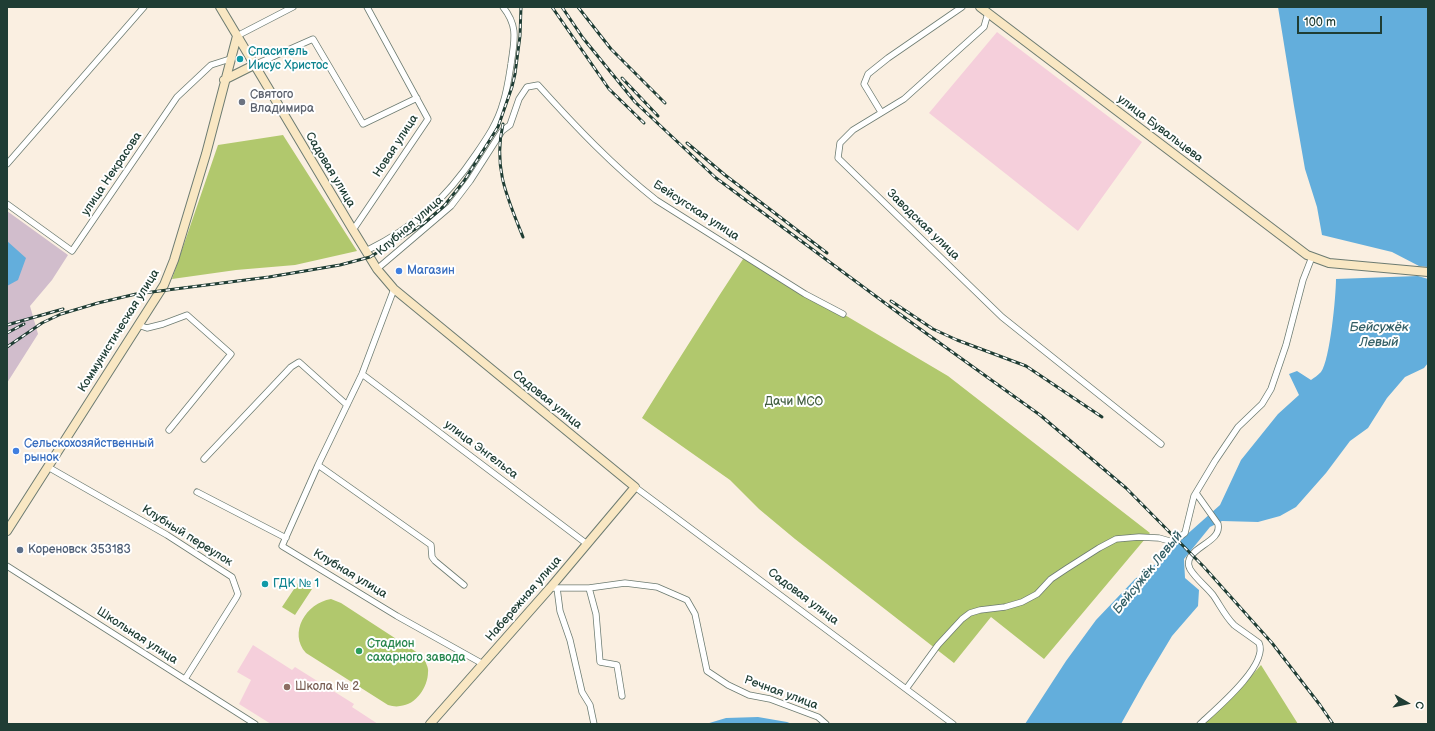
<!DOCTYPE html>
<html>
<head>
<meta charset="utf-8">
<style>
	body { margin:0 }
	#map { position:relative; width:1435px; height:731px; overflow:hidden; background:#faefe1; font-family:"Balsamiq Sans",sans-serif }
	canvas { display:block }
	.frame { position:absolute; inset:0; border:8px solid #1f3d34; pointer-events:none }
	.north { position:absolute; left:1387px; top:683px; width:40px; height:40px; -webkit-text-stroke:3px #fff; paint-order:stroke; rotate:99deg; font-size:11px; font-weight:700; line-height:16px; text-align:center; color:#1f3d34 }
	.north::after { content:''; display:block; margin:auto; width:14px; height:18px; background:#1f3d34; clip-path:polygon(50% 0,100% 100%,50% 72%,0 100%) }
	.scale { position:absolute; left:1297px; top:16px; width:85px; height:18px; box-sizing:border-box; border:2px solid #1f3d34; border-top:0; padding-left:5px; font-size:12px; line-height:14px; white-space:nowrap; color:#1f3d34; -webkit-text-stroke:3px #fff; paint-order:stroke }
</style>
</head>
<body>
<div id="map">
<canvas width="1435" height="731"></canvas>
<div class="frame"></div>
<div class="north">С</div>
<div class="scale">100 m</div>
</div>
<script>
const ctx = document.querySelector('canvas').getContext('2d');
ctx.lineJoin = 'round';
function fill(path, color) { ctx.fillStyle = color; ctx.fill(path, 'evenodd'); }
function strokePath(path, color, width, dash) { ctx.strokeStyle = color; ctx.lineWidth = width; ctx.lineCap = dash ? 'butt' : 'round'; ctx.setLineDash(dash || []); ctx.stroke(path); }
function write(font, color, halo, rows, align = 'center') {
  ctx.font = font + ' "Balsamiq Sans",sans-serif'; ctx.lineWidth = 4; ctx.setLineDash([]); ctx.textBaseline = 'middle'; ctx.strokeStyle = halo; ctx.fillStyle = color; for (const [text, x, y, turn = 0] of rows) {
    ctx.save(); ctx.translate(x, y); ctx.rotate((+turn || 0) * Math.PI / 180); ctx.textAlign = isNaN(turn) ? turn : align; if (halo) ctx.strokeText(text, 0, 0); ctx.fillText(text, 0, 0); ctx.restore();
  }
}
fill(new Path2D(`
	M997 32 1142 142 1078 231 929 113Z
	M253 645 292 670 295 667 354 704 352 707 378 724H271L239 704 251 680 237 672Z`), '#f5cfdb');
fill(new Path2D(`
	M7 211 68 255 52 280 30 306 38 334 7 383Z`), '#d1bdcc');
fill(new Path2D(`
	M283 135 357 251 295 265 236 270 172 279 218 145Z
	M745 256 948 376 1150 533 1044 659 991 617 954 663 795 539 759 509 730 480 642 418C676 364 710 309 745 256Z
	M300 580 312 589 295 615 282 607Z
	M331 599 341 603 424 657C425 662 429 668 428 672 428 687 416 705 400 706 396 707 392 706 388 705L306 653C288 633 306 603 331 599Z
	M1261 665 1298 724H1204L1239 690Z`), '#b1c86d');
fill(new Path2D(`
	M1278 7H1428V267L1419 266 1392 252 1322 235 1317 207 1305 169 1294 106Z
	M7 241 26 258 18 280 7 286Z
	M1418 276 1428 279V363L1424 368 1405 377 1387 398 1368 428 1350 441 1326 473 1296 507 1280 516 1258 522 1222 521 1210 527 1184 559 1185 578 1199 590 1198 606 1172 636 1145 681 1121 724H1025L1066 661 1096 620 1135 579 1168 555 1174 546 1220 505 1241 460 1278 414 1299 395 1289 374 1297 371 1311 380C1314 378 1318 375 1321 372 1330 360 1336 296 1336 279Z
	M758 717 787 722 792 724H706L726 718Z`), '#63aedc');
const street = new Path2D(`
	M988 13 984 27 904 99 853 130 840 143 838 158 1002 317 1161 444
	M237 36 293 7
	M254 65 313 39 363 124 417 98
	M881 112 864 84 868 74 888 58 962 7
	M7 164 144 7
	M7 204 72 251 177 97 211 65 230 59
	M353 230 428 119 367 7
	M366 251C416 226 445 200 476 154 487 138 498 122 503 103 507 91 509 77 511 64 514 41 519 27 503 7
	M377 269 451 206 470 181 502 131 510 125 519 99 527 87 538 85C575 126 613 166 656 200L805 294 843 314
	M394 289 362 374 318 465 282 546 397 616 483 664
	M138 325 147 328 163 324 187 315 231 354 169 430
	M362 374 587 544
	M204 459 291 367 299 362 347 405
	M318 465 431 545 432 557 435 561 464 585
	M48 467 167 535 232 577 238 594 236 598 185 679
	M635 487 953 724
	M197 492 286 538
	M1196 493 1218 524C1222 541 1193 546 1189 560 1188 563 1189 567 1190 569 1196 579 1206 586 1213 595 1220 605 1225 616 1234 625 1242 631 1251 637 1259 643 1269 665 1215 710 1200 724
	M7 566 255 724
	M550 588H589L625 583 657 587 687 600 695 614 707 671 728 685 749 695 770 699 818 717 826 724
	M557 588 560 611 570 640 582 692 590 705 594 724
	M589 588 596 614 600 662 617 665 622 696
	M906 689 938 645 962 619 970 613 980 610 1005 607 1022 602 1037 594 1051 579 1066 569 1099 548 1116 539 1139 537 1159 538 1173 542 1185 533 1194 496 1215 461 1238 427 1262 404 1271 389 1286 345 1303 280 1312 257`);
const secondary = new Path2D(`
	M220 7 353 230 377 269 394 289 635 487 550 588 430 724
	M980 7 1307 255 1329 263 1428 272
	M224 80 254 65
	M7 531 164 285 174 260 206 154 237 36`);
strokePath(street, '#6c7b71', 7);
strokePath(secondary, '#6c7b71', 10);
strokePath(street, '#fff', 5.5);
strokePath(secondary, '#f9e7c3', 8);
const rail = new Path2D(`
	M552 7 609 89 644 123
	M562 7 583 38 635 102 716 178 916 326 1040 415 1126 488 1204 567 1272 643 1320 705 1333 724
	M578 7 611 49 665 103
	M622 78 658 116
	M503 124C493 168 507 197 523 237
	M687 143 725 175 827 253
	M891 301 933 329 957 340 1026 366 1102 417
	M7 325 63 309
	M7 333 24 324
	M7 347 42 323 61 314 98 303 136 294 269 277 340 265 370 257 422 225 444 206 464 181 498 127 512 87 515 74 520 36 521 7`);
strokePath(rail, '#1f3d34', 3);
strokePath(rail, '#fff', 1.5, [4.5]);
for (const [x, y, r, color] of [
	[240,59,4,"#0f9aa8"],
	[242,102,4,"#6b7280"],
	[399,271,4,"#3f7fe0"],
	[16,451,4,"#3f7fe0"],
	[20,550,4,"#5c6f8a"],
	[265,584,4,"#0f9aa8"],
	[359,651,4,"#2e9e5b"],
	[287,687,4,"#8d6e63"]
]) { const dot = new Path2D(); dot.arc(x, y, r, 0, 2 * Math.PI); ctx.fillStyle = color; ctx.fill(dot); strokePath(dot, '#fff', 1.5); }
write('12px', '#0d838f', '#fff', [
	["Спаситель",248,52],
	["Иисус Христос",248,66],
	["ГДК № 1",273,584]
], 'left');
write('12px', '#5b616d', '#fff', [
	["Святого",250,95],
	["Владимира",250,109]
], 'left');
write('12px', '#1f3d34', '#fff', [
	["улица Бувальцева",1160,129,37],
	["Новая улица",396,146,-57],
	["Садовая улица",330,170,59],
	["улица Некрасова",112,174,-56],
	["Бейсугская улица",696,211,33],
	["Заводская улица",923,225,44],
	["Клубная улица",410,226,-41],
	["Коммунистическая улица",119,331,-58],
	["Садовая улица",547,400,39],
	["улица Энгельса",481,450,37],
	["Клубный переулок",187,536,32],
	["Клубная улица",350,574,31],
	["Садовая улица",803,597,37],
	["Набережная улица",524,599,-49],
	["Школьная улица",137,636,33],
	["Речная улица",781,693,20]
]);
write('12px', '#366cbe', '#fff', [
	["Магазин",407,271],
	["Сельскохозяйственный",24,444],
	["рынок",24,458]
], 'left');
write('12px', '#446042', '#fff', [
	["Дачи МСО",794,402]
]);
write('12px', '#4e5e75', '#fff', [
	["Кореновск 353183",28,550]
], 'left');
write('12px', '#27864d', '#fff', [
	["Стадион",367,644],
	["сахарного завода",367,658]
], 'left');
write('12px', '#785e54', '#fff', [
	["Школа № 2",295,687]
], 'left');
write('italic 13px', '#335f66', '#fff', [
	["Бейсужёк",1379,328],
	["Левый",1379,343],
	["Бейсужёк Левый",1148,573,-51]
]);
</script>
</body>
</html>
